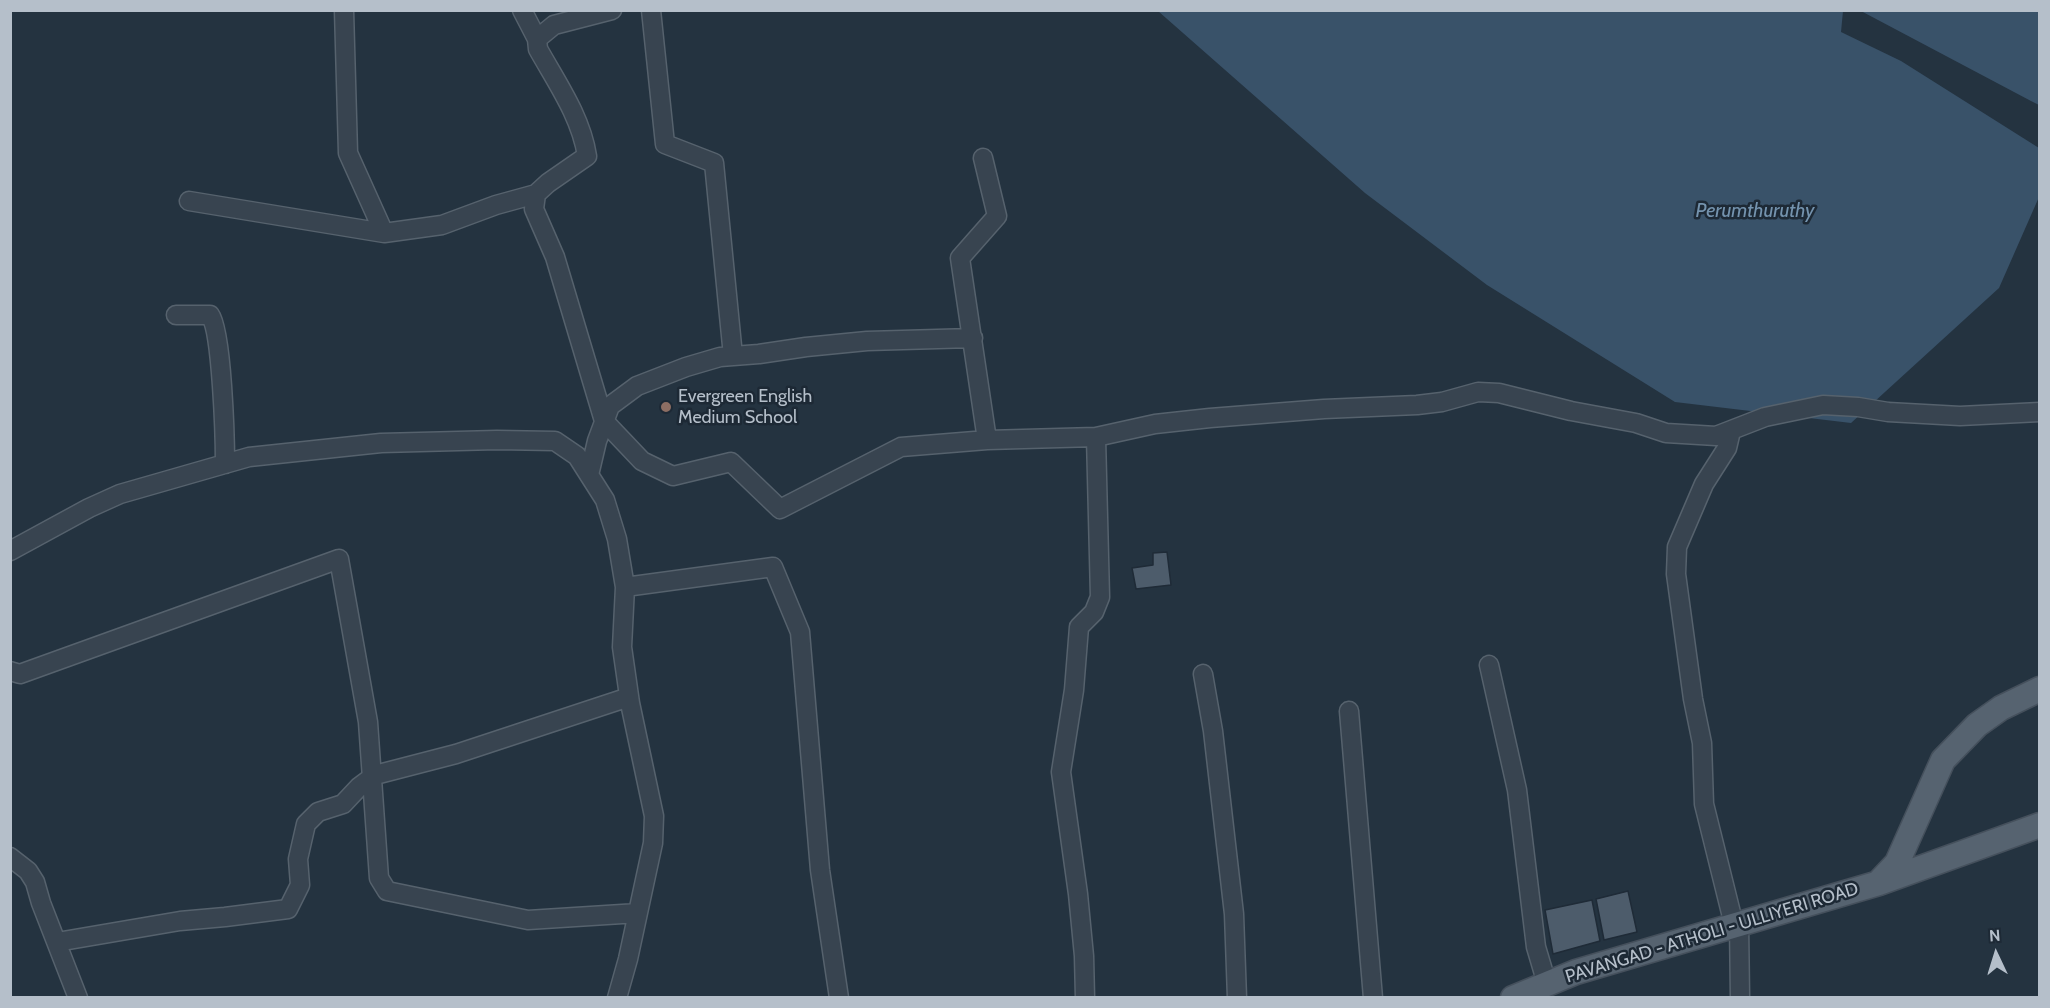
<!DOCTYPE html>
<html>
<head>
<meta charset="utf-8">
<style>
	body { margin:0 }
	#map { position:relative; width:2050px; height:1008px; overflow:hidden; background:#243340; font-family:Cabin,sans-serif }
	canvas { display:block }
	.frame { position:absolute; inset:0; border:12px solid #b5bfca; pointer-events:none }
	.north { position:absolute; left:1966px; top:924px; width:60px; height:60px; -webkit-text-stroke:4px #1d2935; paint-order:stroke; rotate:356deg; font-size:16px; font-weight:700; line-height:24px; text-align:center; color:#b5bfca }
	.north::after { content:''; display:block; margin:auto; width:21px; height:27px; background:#b5bfca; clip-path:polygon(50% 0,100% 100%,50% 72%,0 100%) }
</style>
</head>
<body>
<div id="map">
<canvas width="2050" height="1008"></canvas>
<div class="frame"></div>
<div class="north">N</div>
</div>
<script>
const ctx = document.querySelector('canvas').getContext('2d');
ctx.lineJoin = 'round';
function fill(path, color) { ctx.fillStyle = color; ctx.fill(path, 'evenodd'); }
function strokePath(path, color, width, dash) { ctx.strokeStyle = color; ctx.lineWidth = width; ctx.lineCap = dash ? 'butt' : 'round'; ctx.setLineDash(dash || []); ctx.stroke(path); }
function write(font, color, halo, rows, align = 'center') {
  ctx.font = font + ' Cabin,sans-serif'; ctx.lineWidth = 5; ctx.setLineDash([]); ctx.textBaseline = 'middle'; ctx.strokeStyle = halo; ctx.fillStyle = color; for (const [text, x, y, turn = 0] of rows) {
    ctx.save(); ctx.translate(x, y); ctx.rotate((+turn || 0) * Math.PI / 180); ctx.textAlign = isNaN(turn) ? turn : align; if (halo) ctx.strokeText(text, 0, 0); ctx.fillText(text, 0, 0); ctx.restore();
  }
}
fill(new Path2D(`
	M1158 11H1843L1841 32 1901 61 2039 148V197L1999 288 1851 423 1675 402 1487 285 1365 193Z
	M1861 11H2039V105L2031 101Z`), '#395269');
const building = new Path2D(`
	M1167 552 1171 585 1136 589 1132 568 1153 565V553Z
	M1628 891 1637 932 1604 940 1596 899Z
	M1592 900 1600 941 1553 954 1545 910Z`);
fill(building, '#4d5c6b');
strokePath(building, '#1f2b37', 1.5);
const minor = new Path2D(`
	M344 10 348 153 384 233
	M522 10 537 39
	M612 10 554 25 537 39 538 49C557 83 581 117 587 156L548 183 536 194 534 209 555 257 604 421 642 461 673 476 731 462 780 509 901 447 987 440 1096 437 1155 424 1210 418 1324 409 1417 405 1442 402 1478 392 1499 393 1571 411 1636 423 1666 433 1716 436 1765 417 1823 405 1858 407 1888 412 1960 416 2040 412
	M651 10 665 144 714 163 733 356
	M983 158 997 216 960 258 987 440
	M189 201 384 233 442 225 496 205 536 194
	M176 315H210C222 331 225 438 225 464
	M1731 431 1727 448 1704 484 1677 547 1676 574 1693 699 1702 743 1704 804 1734 925
	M589 475 597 441 610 406 637 386 686 367 720 357 759 354 806 347 867 341 973 338
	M10 551 89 508 120 494 249 457 381 443 497 440 555 441 577 456 605 500 617 539 625 587 622 647 630 703 654 816 653 843 628 959 617 998
	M625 587 773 567 800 632 820 870 839 998
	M1489 665 1517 790 1536 947 1547 984
	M10 671 20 674 339 559 368 722 379 878 387 891 528 920 638 913
	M1203 674 1213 731 1234 914 1237 998
	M1349 711 1373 998
	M10 857 28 871 35 882 41 903 78 998
	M1739 923 1740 998
	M57 942 180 921 225 917 288 909 300 885 298 859 306 824 318 812 343 804 359 787 375 775 456 754 629 697
	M1085 998 1084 956 1078 894 1061 772 1074 690 1079 627 1094 612 1100 597 1096 437`);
const major = new Path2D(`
	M1880 881 1897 863 1943 760 1977 725 2001 708 2040 689
	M1513 998 1576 972 1879 883 2040 825`);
strokePath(minor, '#56626d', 21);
strokePath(major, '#45505c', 27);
strokePath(minor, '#384450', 18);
strokePath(major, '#566370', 24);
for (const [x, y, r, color] of [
	[666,407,6,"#8d6e63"]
]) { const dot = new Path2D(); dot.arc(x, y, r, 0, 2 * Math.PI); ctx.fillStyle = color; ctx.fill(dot); strokePath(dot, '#1d2935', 2); }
write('18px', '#b5bfca', '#1d2935', [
	["Evergreen English",678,397],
	["Medium School",678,418]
], 'left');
write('18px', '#b5bfca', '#1d2935', [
	["PAVANGAD - ATHOLI - ULLIYERI ROAD",1712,933,-17]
]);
write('italic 20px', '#7493ae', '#1d2935', [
	["Perumthuruthy",1755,211]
]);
</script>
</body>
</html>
